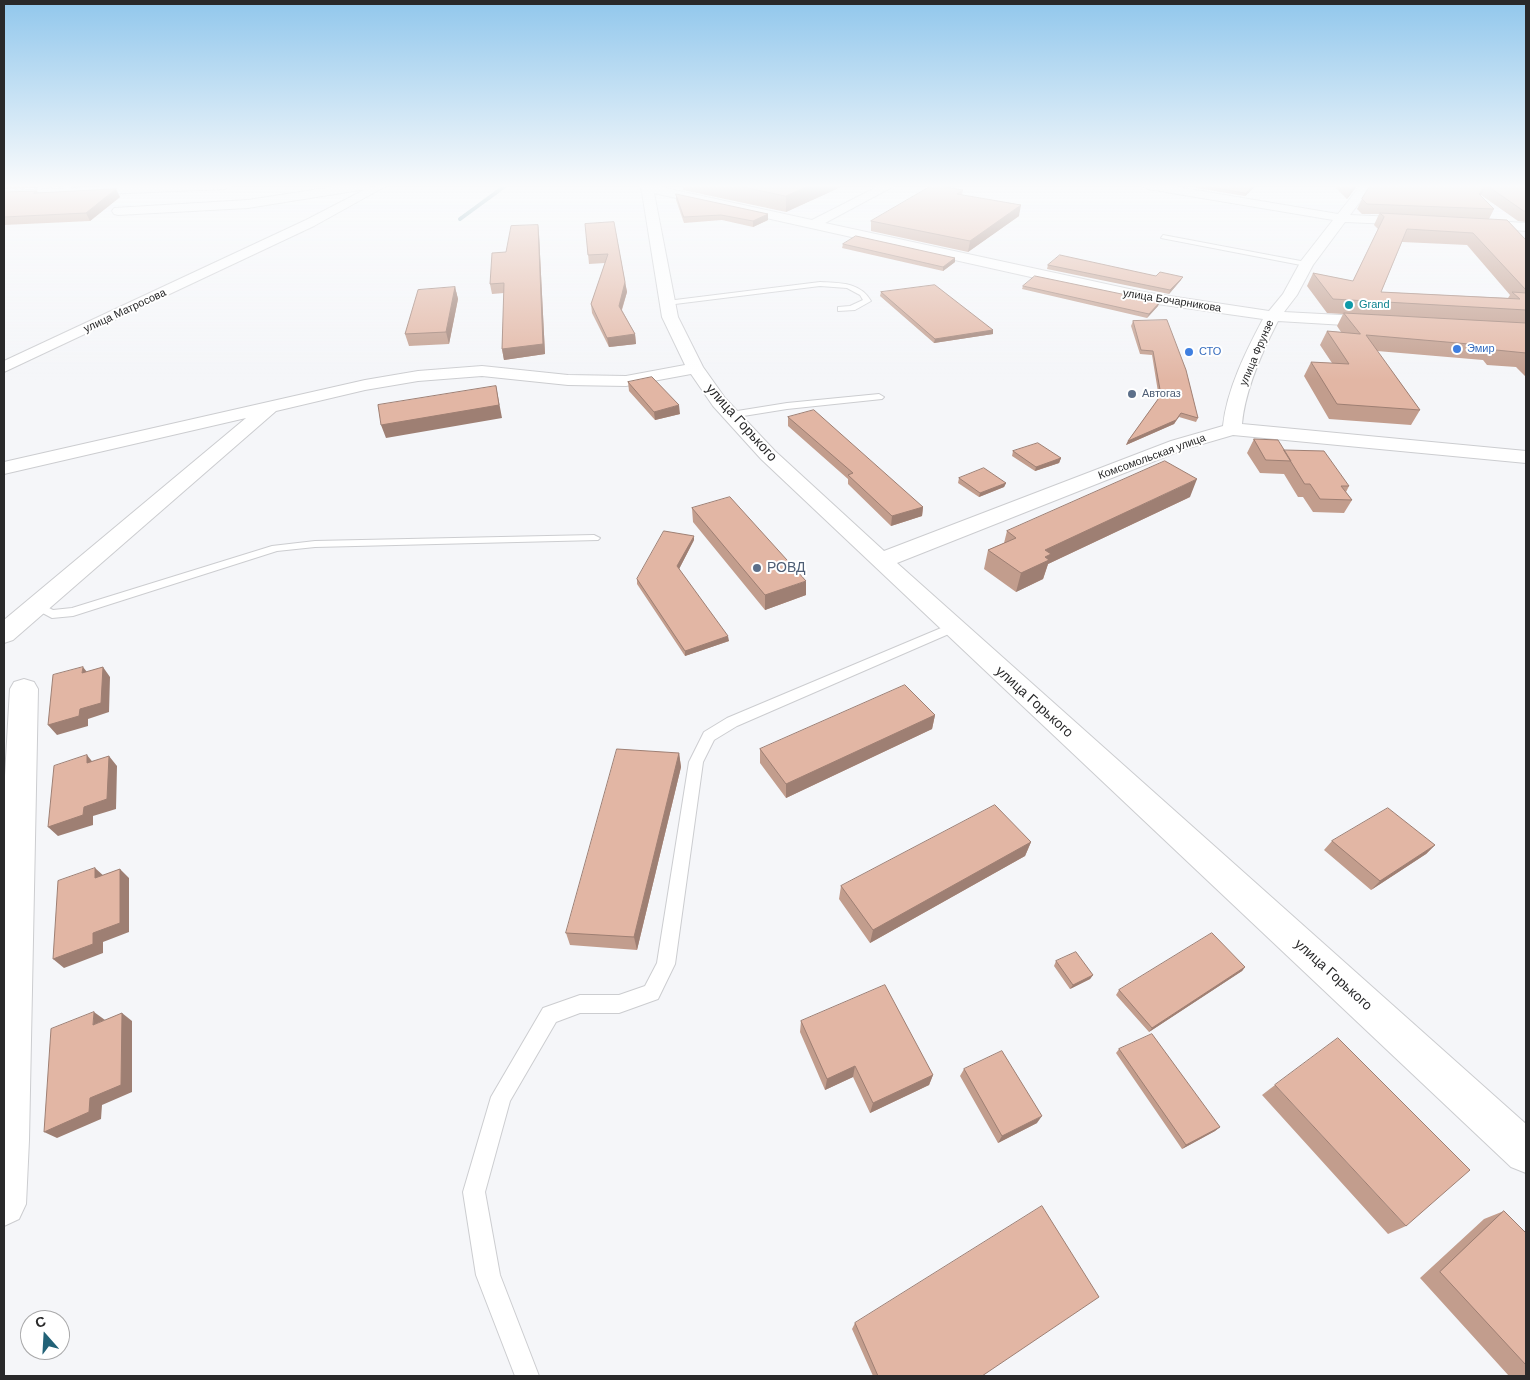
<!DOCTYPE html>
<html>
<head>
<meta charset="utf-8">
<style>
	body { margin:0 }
	#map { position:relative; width:1530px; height:1380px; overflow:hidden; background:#f5f6f9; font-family:Helvetica,sans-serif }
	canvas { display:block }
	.frame { position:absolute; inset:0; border:5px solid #29292a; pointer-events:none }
	.north { position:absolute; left:20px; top:1310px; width:50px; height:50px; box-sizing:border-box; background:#fff; border:1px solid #a9a9aa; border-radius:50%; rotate:341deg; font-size:14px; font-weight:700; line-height:20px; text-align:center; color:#29292a }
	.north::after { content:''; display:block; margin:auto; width:18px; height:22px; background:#226277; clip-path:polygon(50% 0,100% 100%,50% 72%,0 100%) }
</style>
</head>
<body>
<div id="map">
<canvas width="1530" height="1380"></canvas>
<div class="frame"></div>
<div class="north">С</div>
</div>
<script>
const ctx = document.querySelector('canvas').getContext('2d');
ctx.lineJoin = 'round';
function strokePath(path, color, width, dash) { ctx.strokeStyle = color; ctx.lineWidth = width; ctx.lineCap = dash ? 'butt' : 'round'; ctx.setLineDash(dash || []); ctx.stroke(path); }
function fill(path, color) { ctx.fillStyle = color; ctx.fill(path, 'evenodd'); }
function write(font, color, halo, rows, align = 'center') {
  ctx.font = font + ' Helvetica,sans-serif'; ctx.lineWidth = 4; ctx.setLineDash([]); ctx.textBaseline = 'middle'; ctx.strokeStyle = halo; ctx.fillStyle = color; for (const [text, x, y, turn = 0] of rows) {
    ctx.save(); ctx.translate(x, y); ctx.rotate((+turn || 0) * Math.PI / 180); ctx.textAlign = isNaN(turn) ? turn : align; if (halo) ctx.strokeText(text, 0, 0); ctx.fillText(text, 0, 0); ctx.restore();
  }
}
strokePath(new Path2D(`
	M460 219 505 186`), '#88acb7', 4);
const service = new Path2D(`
	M65 186H72L63 194H59Z
	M1163 235 1306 262 1309 264 1306 266 1161 238Z
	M820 282C840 283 860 282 871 301L855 310 838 311V307L850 306 863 300 860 295 847 288 820 286 667 305 663 303 667 301Z
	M879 394 884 397 882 399 787 409 731 418 726 415 731 412 787 403Z
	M594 535 600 538 598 540 315 547 277 551 73 616 52 618 37 610 40 598H48L49 608 53 610 72 608 272 546 315 541Z
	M953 623 959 627 958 630 737 726 714 740 703 762 675 964 658 999 619 1013H580L556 1022 510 1101 485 1192 500 1275 539 1376H515L476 1275 463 1192 491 1097 543 1008 580 995H619L645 986 657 963 689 762 704 732 727 718Z`);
const minor = new Path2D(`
	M132 186H231L225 189 4 198V191Z
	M339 186H369L367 188 386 186 314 226 4 372V361L306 220 366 189 248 208 118 215 114 214 112 211 114 208 248 200Z
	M641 186H656L812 220 879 186H894L825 223 1143 292 1269 311 1283 294 1301 261 1333 220 1148 189 1142 186H1171L1338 214 1360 186H1372L1350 215 1419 218 1421 221 1415 225 1345 222 1313 265 1297 295 1284 312 1378 317 1386 322 1378 327 1278 321C1262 352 1245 390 1242 424L1526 451V463L1233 435 1185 449 897 563 1526 1124V1173L1511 1167 761 459 713 406 691 374 626 386 568 385 482 376 418 381 365 390 276 411 13 640 4 643V620L246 418 4 474V462L365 380 418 371 482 366 568 375 626 376 685 365 662 317ZM654 193 1143 302 1263 319C1246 351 1227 389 1223 426L1171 441 884 551 775 451 725 398 703 367 678 317Z
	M1475 220 1526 223V231L1471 227 1469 224 1471 221Z
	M24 679 34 682 38 689 29 1140 26 1204 19 1219 4 1226V793L10 689 14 682Z`);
strokePath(service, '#cccdd0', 2);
strokePath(minor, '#cccdd0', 2);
fill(service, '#fff');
fill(minor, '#fff');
fill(new Path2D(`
	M4 186H57L56 187 4 189V190Z
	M683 186H843L786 212 683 190Z
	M1197 186H1256L1245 196 1196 188Z
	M1334 186H1357L1347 199Z
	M1370 186H1526V222L1518 221 1481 195 1480 196 1494 209 1489 219 1526 240V377L1516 367 1487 365 1483 360 1377 351 1420 410 1411 425 1329 419 1304 376 1311 362 1332 363 1320 345 1327 331 1341 332 1337 326 1343 314 1327 313 1307 286 1313 273 1353 281 1378 229 1374 225 1379 214H1362L1357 209 1362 199ZM1402 242 1467 245 1510 295 1508 298 1381 292Z
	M963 190 962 195 1019 216 968 252 871 231V221Z
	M37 191 38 192 120 197 90 221 4 225V192Z
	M676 194 768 220 753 227 722 220 684 223 676 200Z
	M614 222 627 292 622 310 635 334 636 344 609 347 592 313 591 304 605 263 589 264 585 224Z
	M538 225 539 234 545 354 504 360 502 349 504 293 492 294 490 284Z
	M843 244 955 258V262L943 271 842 248Z
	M1048 265 1156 276 1181 280 1169 294 1047 269Z
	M1023 286 1158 306 1147 318 1022 289Z
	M455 287 458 299 449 344 409 346 405 334Z
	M881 292 993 330V334L934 343 880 296Z
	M1133 321 1198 418 1196 422 1179 417 1174 424 1126 445 1128 441 1159 398 1152 355 1140 354 1131 326Z
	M628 382 680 414 655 420 629 391Z
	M788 417 923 507 922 516 891 526 848 484V479L788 426Z
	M1254 439 1284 450 1349 486 1346 492 1352 500 1344 513 1313 512 1303 497H1298L1284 474 1260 473 1247 453Z
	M1013 451 1061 458 1059 463 1035 471 1012 456Z
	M959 478 1006 483 1004 487 979 497 958 483Z
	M1190 497 1048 564 1043 579 1016 592 984 569 988 550 1004 543 1007 531Z
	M692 508 806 595 765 610 693 522Z
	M694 540 679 569 729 641 685 656 637 584V579Z
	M935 715 932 729 786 798 760 763V749Z
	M679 753 681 767 637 950 570 945 566 933Z
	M1332 841 1435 845 1426 854 1371 890 1324 850Z
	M1031 842 1025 856 870 943 839 899 841 886Z
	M1056 961 1093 975 1090 979 1070 989 1054 966Z
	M1245 967 1242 971 1149 1032 1116 995 1119 990Z
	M801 1021 933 1075 929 1085 870 1113 853 1077 825 1090 800 1032Z
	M1119 1049 1220 1127 1215 1131 1182 1149 1116 1053Z
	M964 1069 1037 1123 998 1143 960 1076Z
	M1275 1085 1406 1226 1388 1234 1262 1095Z
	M1504 1211 1526 1233V1376H1509L1420 1278 1484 1219Z
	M855 1323 982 1376H873L852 1329Z`), '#c29d8d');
fill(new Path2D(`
	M808 186H843L786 212V196Z
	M1253 186H1256L1245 196 1246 193Z
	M1354 186H1357L1347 199 1351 190Z
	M1486 186 1481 195 1473 204 1479 194Z
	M116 189 120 197 90 221 86 213Z
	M1021 205 1019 216 968 252 970 241Z
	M768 214V220L753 227V221Z
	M538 225 539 234 545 354 504 360 502 349Z
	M955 258V262L943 271V267Z
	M1183 277 1181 280 1169 294 1170 290Z
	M625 282 627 292 620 315 619 306Z
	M455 287 458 299 449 344 446 332Z
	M1160 302 1158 306 1147 318 1149 314Z
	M993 330V334L934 343 935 339Z
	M635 334 636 344 609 347 607 338Z
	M496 386 502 418 386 438 381 425Z
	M679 405 680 414 655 420 654 412Z
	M1181 413 1174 424 1126 445 1128 441Z
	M1061 458 1059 463 1035 471 1036 467Z
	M1197 479 1190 497 1048 564 1043 579 1016 592 1021 573 1045 550Z
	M1006 483 1004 487 979 497 980 493Z
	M923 507 922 516 891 526 892 516Z
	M694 536V540L678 571 677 566Z
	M806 581V595L765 610V595Z
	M728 636 729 641 685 656V651Z
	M83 667 91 677 82 673Z
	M103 667 110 677 109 712 88 719V726L57 735 48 725 80 709Z
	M935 715 932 729 786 798V784Z
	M679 753 681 767 637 950 634 937Z
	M87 755 95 765 87 763Z
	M109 756 117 766 116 809 93 816V825L58 836 48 827 84 807Z
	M1031 842 1025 856 870 943 873 930Z
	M1435 845 1426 854 1371 890 1380 881Z
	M95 868 105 877 95 878Z
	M120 869 129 878V932L103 942V953L64 968 53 959 93 933Z
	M1245 967 1242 971 1149 1032 1152 1028Z
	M1093 975 1090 979 1070 989 1073 985Z
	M94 1012 105 1020 93 1025Z
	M122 1013 132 1021V1092L102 1105 101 1119 57 1138 44 1132 90 1098Z
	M855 1066 853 1077 825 1090 827 1079Z
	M933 1075 929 1085 870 1113 873 1103Z
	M1042 1116 1037 1123 998 1143 1002 1136Z
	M1220 1127 1215 1131 1182 1149 1186 1145Z`), '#9e7f73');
const building = new Path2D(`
	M739 186H808L786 196Z
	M931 186H940L963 190 957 194 1021 205 970 241 871 221Z
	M1205 186H1253L1246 193Z
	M1348 186H1354L1351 190Z
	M1370 186H1485L1479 194 1494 209 1367 204 1362 199Z
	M1488 186H1526V211H1524Z
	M116 189 86 213 4 217V192L37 191 34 193Z
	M676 194 768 214 753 221 721 215 684 217Z
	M1380 213 1507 220 1526 240V290L1473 233 1407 229 1381 292 1520 299 1512 292 1526 293V310L1333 299 1313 273 1353 281 1384 217Z
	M614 222 625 282 619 306 635 334 607 338 591 304 608 254 588 255 585 224Z
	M538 225 543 344 502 349 504 283 490 284 492 253 506 252 511 226Z
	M856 236 955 258 943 267 843 244Z
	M1060 255 1156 276 1160 272 1183 277 1170 290 1048 265Z
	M1035 276 1160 302 1149 314 1023 286Z
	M935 285 993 330 935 339 881 292Z
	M455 287 446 332 405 334 418 290Z
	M1344 313 1526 323V353L1496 350 1492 346 1366 335 1420 410 1337 404 1311 362 1349 364 1327 331 1360 334Z
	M1167 320 1186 370 1198 418 1181 413 1176 420 1128 441 1161 395 1153 351 1141 350 1133 321Z
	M652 377 679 405 654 412 628 382Z
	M496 386 499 405 381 425 378 405Z
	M814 410 923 507 892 516 848 475 853 473 788 417Z
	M1254 439 1278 440 1291 461 1266 460Z
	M1038 443 1061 458 1036 467 1013 451Z
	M1284 450 1324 451 1349 486H1341L1352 500 1320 499 1310 484H1305Z
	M1165 461 1197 479 1045 550 1051 554 1045 557 1049 560 1021 573 988 550 1016 538 1007 531Z
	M984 468 1006 483 980 493 959 478Z
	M730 497 806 581 765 595 692 508Z
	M664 531 694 536 677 566 728 636 685 651 637 579Z
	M83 667 82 673 103 667 101 703 80 709 79 716 48 725 53 675Z
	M905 685 935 715 786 784 760 749Z
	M617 749 679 753 634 937 566 933Z
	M87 755V763L109 756 107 799 84 807 83 815 48 827 54 766Z
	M995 805 1031 842 873 930 841 886Z
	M1388 808 1435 845 1380 881 1332 841Z
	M95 868V878L120 869V923L93 933V944L53 959 58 881Z
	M1212 933 1245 967 1152 1028 1119 990Z
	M1076 952 1093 975 1073 985 1056 961Z
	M885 985 933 1075 873 1103 855 1066 827 1079 801 1021Z
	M94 1012 93 1025 122 1013 121 1085 90 1098 89 1112 44 1132 51 1029Z
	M1152 1034 1220 1127 1186 1145 1119 1049Z
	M1338 1038 1470 1170 1406 1226 1275 1085Z
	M1002 1051 1042 1116 1002 1136 964 1069Z
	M1042 1206 1099 1297 982 1376H878L855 1323Z
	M1504 1211 1526 1233V1365L1440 1272Z`);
fill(building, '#e2b6a4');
strokePath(building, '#9e7f73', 1);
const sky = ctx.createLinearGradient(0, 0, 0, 380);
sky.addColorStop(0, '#91c7ec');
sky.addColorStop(0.49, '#fafbfc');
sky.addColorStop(1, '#fafbfc00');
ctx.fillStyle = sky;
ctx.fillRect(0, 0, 1530, 380);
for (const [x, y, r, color] of [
	[1349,305,5,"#0f9aa8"],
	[1457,349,5,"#3f7fe0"],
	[1189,352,5,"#3f7fe0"],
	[1132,394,5,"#5c6f8a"],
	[757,568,5,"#5c6f8a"]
]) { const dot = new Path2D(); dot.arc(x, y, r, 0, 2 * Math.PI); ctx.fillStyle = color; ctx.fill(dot); strokePath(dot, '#fff', 2); }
write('11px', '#29292a', '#fff', [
	["улица Бочарникова",1172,301,9],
	["улица Матросова",125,311,-25],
	["улица Фрунзе",1257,353,-67],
	["Комсомольская улица",1152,457,-20]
]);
write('11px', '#0d838f', '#fff', [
	["Grand",1359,305]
], 'left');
write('11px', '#366cbe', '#fff', [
	["Эмир",1467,349],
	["СТО",1199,352]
], 'left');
write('11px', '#4e5e75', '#fff', [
	["Автогаз",1142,394]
], 'left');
write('14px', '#29292a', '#fff', [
	["улица Горького",741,423,48],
	["улица Горького",1034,702,42],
	["улица Горького",1333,975,42]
]);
write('14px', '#4e5e75', '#fff', [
	["РОВД",767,568]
], 'left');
</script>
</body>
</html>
